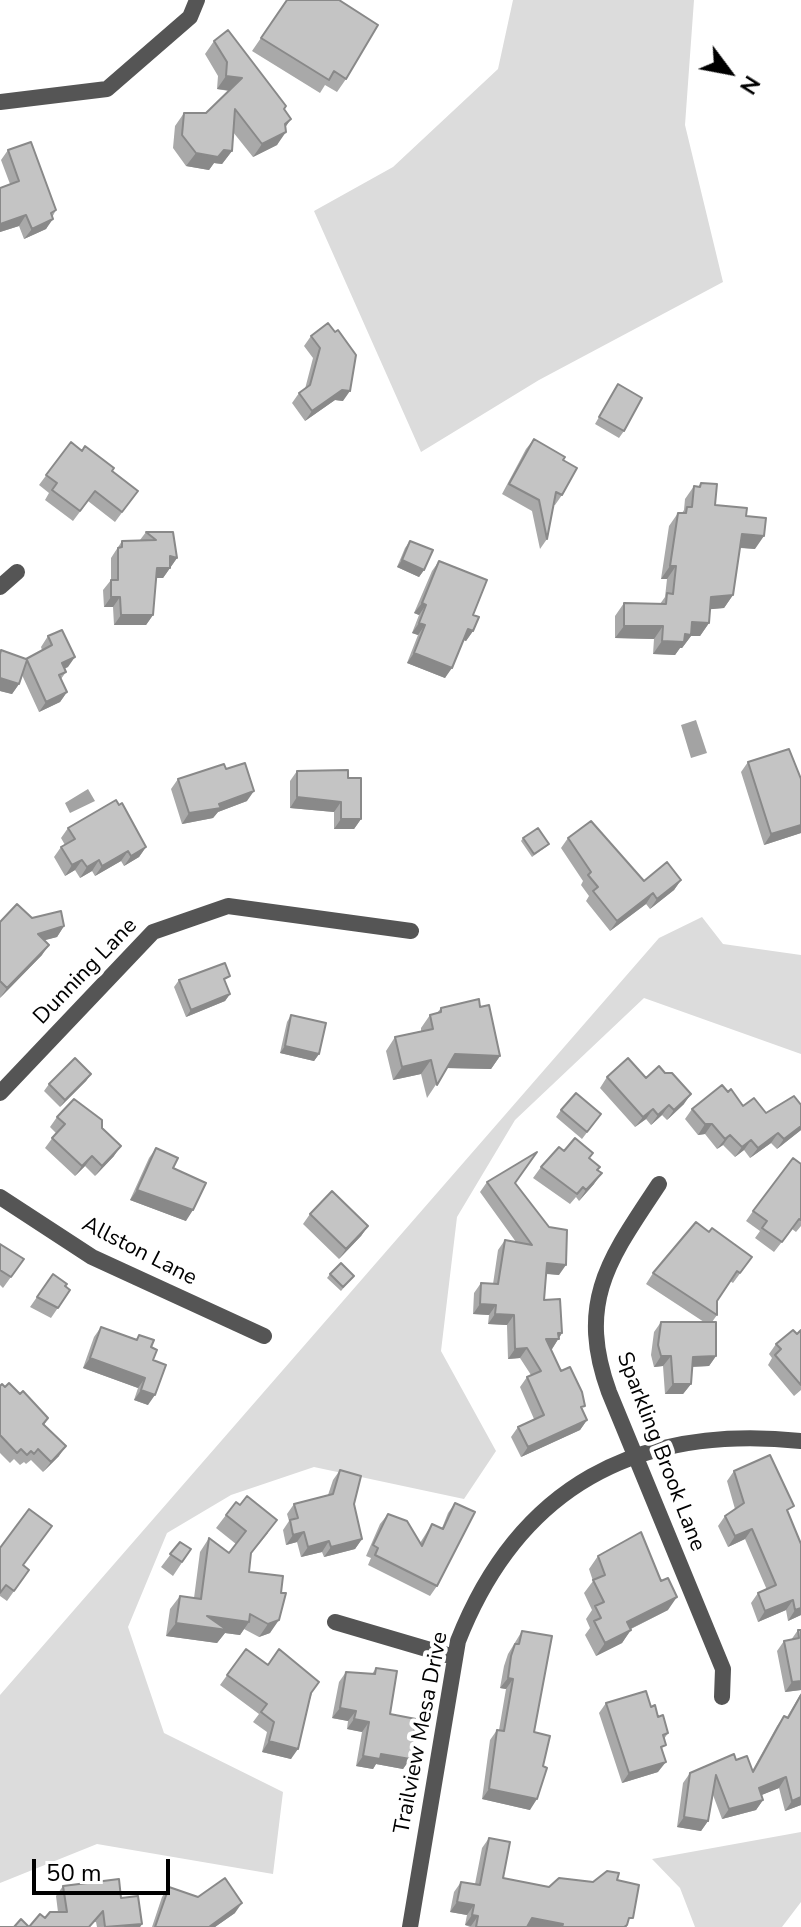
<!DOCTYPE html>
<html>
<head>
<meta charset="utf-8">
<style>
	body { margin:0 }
	#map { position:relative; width:801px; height:1927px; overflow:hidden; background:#fff; font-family:"Nunito Sans",sans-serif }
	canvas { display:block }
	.north { position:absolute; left:689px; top:32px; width:80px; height:80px; -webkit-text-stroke:6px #fff; paint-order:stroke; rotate:122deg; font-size:22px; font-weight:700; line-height:32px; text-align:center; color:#000 }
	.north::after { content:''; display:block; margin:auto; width:28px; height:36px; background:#000; clip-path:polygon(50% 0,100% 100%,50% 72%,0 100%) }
	.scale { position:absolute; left:32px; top:1859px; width:138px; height:36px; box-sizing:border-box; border:4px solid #000; border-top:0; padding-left:10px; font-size:24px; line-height:28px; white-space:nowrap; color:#000; -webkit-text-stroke:6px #fff; paint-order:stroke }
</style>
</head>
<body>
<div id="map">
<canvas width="801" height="1927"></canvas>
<div class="north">N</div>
<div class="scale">50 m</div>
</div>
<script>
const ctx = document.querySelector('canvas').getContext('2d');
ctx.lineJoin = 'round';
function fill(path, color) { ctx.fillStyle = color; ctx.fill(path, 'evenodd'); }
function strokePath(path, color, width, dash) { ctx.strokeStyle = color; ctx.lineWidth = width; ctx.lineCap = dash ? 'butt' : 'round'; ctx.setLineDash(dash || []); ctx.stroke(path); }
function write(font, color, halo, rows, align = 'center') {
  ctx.font = font + ' "Nunito Sans",sans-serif'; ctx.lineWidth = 8; ctx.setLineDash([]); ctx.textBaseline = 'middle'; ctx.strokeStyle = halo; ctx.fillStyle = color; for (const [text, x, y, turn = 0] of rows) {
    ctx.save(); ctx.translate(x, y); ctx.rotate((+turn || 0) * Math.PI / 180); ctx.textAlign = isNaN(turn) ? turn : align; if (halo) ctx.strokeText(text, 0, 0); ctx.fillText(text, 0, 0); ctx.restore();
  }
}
fill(new Path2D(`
	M513 0H694L685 125 723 282 539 380 421 452 314 211 393 167 498 69Z
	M702 917 723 944 801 955V1054L644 998 515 1120 457 1217 441 1351 496 1451 464 1499 314 1467 231 1495 167 1533 128 1627 164 1733 283 1792 273 1874 97 1844 0 1883V1695L659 938Z
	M801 1832V1902L782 1927H695L680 1888 652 1859Z`), '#dcdcdc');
fill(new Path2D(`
	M696 720 707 753 691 758 681 725Z
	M88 789 95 801 70 813 65 803Z`), '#a3a3a3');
strokePath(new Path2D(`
	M0 102 107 89 190 17 197 0
	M0 587 17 572
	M0 1093 153 932 228 906 411 931
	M659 1184C610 1258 576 1301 609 1392L723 1669 722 1697
	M0 1197 92 1257 264 1336
	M335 1622 454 1657
	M410 1927 458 1641C519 1486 638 1424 801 1441`), '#555', 16);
fill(new Path2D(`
	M287 0 346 79 337 92 325 85 320 93 252 51Z
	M214 41 286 106 284 110 291 119 285 127 277 145 253 157 233 132 232 151 222 164 214 163 209 170 186 166 173 148 175 126 184 113H206L229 91 217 89 218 76 205 54Z
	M8 150 56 210 46 229 24 239 19 226 0 232V188L10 184 1 160Z
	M328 323 343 401 335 400 305 421 292 403 299 393 305 389 313 358 304 346 311 336Z
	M618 384 624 431 619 438 595 424Z
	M534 439 563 460 562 495 555 505H553L547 539 540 549 532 511 502 494 526 449Z
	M71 442 138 491 115 522 88 501 73 521 45 500 49 493 39 485Z
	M701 483 715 505 746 516 755 549 740 548 733 595 724 608 710 609 709 623 700 636H691L682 648H680L675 655 653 654 654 639 615 638V616L624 603 660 604 665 597 667 579H661L669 526 678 513H682L684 510 685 499 694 486 698 487Z
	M146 532 177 558 163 578H156L153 615 146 625H114L113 607H104L103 590 111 580V558L122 541 140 540Z
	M410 541 424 570 419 577 397 567 405 548Z
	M439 561 473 615V631L466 641 464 640 445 678 407 663 418 635 412 633 419 615 414 613 432 571Z
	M48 636 68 667 65 668 66 672 61 679 67 692 60 702 39 712 22 675 19 684 12 694 0 691V652L1 650 26 659 42 650 41 647Z
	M748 762 801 779V833L764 845 741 772Z
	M226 769 247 801 218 812 213 818 182 824 171 789 178 779Z
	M297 771 348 778 361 819 354 829H334V812L290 808V781Z
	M68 828 146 847 139 857 124 866 121 861 95 876 92 871 80 878 75 870 65 876 54 857 61 847 65 845 61 838Z
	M523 838 549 844 546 847 532 857 521 841Z
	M568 838 644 881 681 880 674 890 650 909 646 904 610 931 586 901 589 896 581 885 583 881 561 848Z
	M32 918 64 926 57 937 44 940 42 955 0 998V922Z
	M179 980 230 994 225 1001 186 1017 174 987Z
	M480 1007 500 1056 491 1069 447 1068 427 1098 421 1074 393 1080 386 1051 395 1037 421 1031V1028L430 1015 437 1013 441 1008Z
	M291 1015 319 1054 314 1061 280 1053 287 1022Z
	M91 1074 86 1081 60 1107 44 1091 49 1084Z
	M607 1077 646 1078 684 1104 667 1120 662 1115 651 1125 646 1119 635 1127 600 1088Z
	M728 1092 743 1106 766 1113 801 1105V1130L777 1149 771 1143 750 1158 744 1150 735 1157 723 1145 717 1149 705 1134 698 1135 685 1119 692 1109Z
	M561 1110 601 1114 582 1139 556 1117Z
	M57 1117 102 1128 114 1156 95 1176 85 1166 75 1176 45 1148 56 1133 50 1127Z
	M156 1148 173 1168 186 1221 130 1200 149 1158Z
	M564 1151 593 1153 589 1159 598 1170 594 1184 579 1201 576 1197 570 1204 533 1178 541 1167Z
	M801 1164V1226L796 1232 792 1229 774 1252 755 1238 760 1231 746 1221 753 1211Z
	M487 1182 515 1183 559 1275 546 1274 544 1300 562 1333 552 1349H550L587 1420 580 1430 521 1457 511 1437 518 1427 534 1419 520 1387 527 1377 531 1375 520 1358 508 1359 507 1325 488 1324 489 1315 473 1314 474 1293 481 1283 493 1284 498 1250 505 1240 516 1242 480 1192Z
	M310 1214 368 1226 361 1236 339 1259 303 1224Z
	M709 1232 752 1257 733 1283 730 1281 717 1301V1315L712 1322 716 1356 709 1366 692 1367 691 1384 683 1394H665L663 1366 654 1367 651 1355 654 1332 661 1322H704L646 1284 653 1273Z
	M0 1244 24 1259 3 1288 0 1285Z
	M53 1274 70 1290 51 1318 30 1307Z
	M330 1274 354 1276 341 1291 327 1278Z
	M101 1327 136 1339 139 1335 151 1347 153 1360 148 1405 134 1400 138 1388 83 1368 94 1337Z
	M801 1330V1390L794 1396 768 1365 772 1358 769 1354 776 1344 797 1334Z
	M0 1386 48 1418 44 1425 59 1456 43 1472 31 1460 26 1464 24 1462 20 1465 14 1459 10 1463 0 1453Z
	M340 1470 354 1504 362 1539 355 1549 324 1557 322 1552 301 1557 297 1542 286 1545 283 1530 289 1521 287 1514 294 1504 328 1495 333 1480Z
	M734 1471 789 1515 801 1544V1615L788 1621 786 1610 758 1622 751 1603 758 1593 767 1590 745 1539 728 1547 718 1526 725 1516 735 1509 727 1481Z
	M236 1502 268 1533 251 1554 249 1572 283 1576 270 1633 259 1637 244 1629 240 1635 225 1633 217 1643 166 1636 170 1609 180 1596 194 1598 200 1552 209 1538 229 1553 236 1544 216 1528Z
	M455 1503 437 1586 430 1596 368 1565 371 1558 366 1556 380 1524 388 1514 420 1543 432 1524 442 1528 448 1513Z
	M180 1542 191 1549 173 1576 161 1567Z
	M0 1548 29 1570 7 1601 0 1596Z
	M598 1556 668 1610 631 1629 622 1643 596 1656 585 1635 590 1628 586 1619 592 1610 584 1593 593 1581 589 1569Z
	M798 1630H801V1690L785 1692 777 1651 784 1641 791 1640Z
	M522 1631 534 1732 530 1810 482 1799 490 1740 497 1730H499L506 1689 500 1688 504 1666 508 1654Z
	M246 1649 268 1665 312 1693 291 1759 262 1752 267 1732 253 1722 259 1714 220 1685Z
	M376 1668 390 1714 410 1759 403 1769 376 1764 373 1769 356 1766 362 1732 347 1729 348 1721 332 1718 339 1682 346 1672 372 1674Z
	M801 1693V1805L785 1811 779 1788 761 1795 763 1800 756 1810 722 1819 713 1795 708 1821 701 1831 677 1827 683 1783 690 1773 736 1760 752 1771 777 1726 784 1716 787 1717Z
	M606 1703 651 1707 658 1717 668 1733 664 1739 658 1772 622 1783 599 1713Z
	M489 1838 503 1878 549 1887 617 1880 627 1927H470L465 1925 467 1915 450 1912 454 1892 461 1882 475 1884 482 1848Z
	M63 1886 121 1898 142 1924 140 1927H97L96 1922 29 1927 58 1912 56 1896Z
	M169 1887 235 1913 215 1927H152L162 1897Z`), '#a9a9a9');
fill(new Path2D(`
	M226 76 242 78 233 91 217 89Z
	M291 119 282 132H286L277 145 253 157 262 144Z
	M224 150 232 151 222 164 214 163 209 170 186 166 196 153Z
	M26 215 19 226 0 232V224Z
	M53 219 46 229 24 239 32 229Z
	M342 390 350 391 343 401 335 400 305 421 312 411Z
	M742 534 764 536 755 549 733 547Z
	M170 556 177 558 163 578H150L157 568Z
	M402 560 424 570 419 577 397 567Z
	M670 566H676L667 579H661Z
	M733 595 724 608 702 610 711 597Z
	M111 597H120L113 607H104Z
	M422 603 426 605 419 615 414 613Z
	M121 615H153L146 625H114Z
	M692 622 709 623 700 636H691L682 648H680L675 655 653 654 662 641Z
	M419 623 425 625 418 635 412 633Z
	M624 626H663L654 639 615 638Z
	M468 629 473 631 466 641 461 639Z
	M414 653 452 668 445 678 407 663Z
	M75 657 68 667 55 673 62 663Z
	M0 678 19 684 12 694 0 691Z
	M67 692 60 702 39 712 46 702Z
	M254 791 247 801 218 812 213 818 182 824 189 813Z
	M297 797 341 802 334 812 290 808Z
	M341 819H361L354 829H334Z
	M801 825V833L764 845 771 834Z
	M146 847 139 857 124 866 131 856Z
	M128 851 121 861 95 876 102 866Z
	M82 860 75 870 65 876 72 865Z
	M99 860 92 871 80 878 87 867Z
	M681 880 674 890 650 909 657 899Z
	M653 893 646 904 610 931 617 921Z
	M64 926 57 937 31 944 38 934Z
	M49 945 42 955 0 998 7 988Z
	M230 994 225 1001 186 1017 191 1010Z
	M285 1046 319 1054 314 1061 280 1053Z
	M455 1054 500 1056 491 1069 446 1068Z
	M431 1060 421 1074 393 1080 402 1067Z
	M91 1074 86 1081 60 1107 65 1100Z
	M691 1094 684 1104 667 1120 674 1110Z
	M669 1105 662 1115 651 1125 658 1115Z
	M653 1109 646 1119 635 1127 643 1117Z
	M705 1124H712L705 1134 698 1135Z
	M801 1126V1130L777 1149 784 1139Z
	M778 1133 771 1143 750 1158 758 1148Z
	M730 1135 723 1145 717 1149 725 1139Z
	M751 1140 744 1150 735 1157 742 1147Z
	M121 1146 114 1156 95 1176 102 1166Z
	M92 1156 85 1166 75 1176 82 1166Z
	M602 1173 594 1184 579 1201 586 1190Z
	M137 1190 193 1210 186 1221 130 1200Z
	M368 1226 361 1236 339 1259 346 1249Z
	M547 1263 566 1265 559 1275 540 1273Z
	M480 1304 496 1305 489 1315 473 1314Z
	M495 1314 514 1315 507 1325 488 1324Z
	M558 1333H562L552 1349H539L546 1339Z
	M527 1348 520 1358 508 1359 515 1349Z
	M661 1356H671L663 1366 654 1367Z
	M716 1356 709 1366 686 1367 693 1357Z
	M90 1358 145 1378 138 1388 83 1368Z
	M673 1384H691L683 1394H665Z
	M141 1390 155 1395 148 1405 134 1400Z
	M587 1420 580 1430 521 1457 528 1447Z
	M66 1446 59 1456 43 1472 51 1462Z
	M752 1529 745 1539 728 1547 735 1536Z
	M304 1532 297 1542 286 1545 293 1535Z
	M362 1539 355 1549 324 1557 331 1547Z
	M329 1541 322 1552 301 1557 308 1547Z
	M677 1597 668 1610 618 1635 627 1622Z
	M793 1600 786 1610 758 1622 765 1611Z
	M801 1608V1615L788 1621 795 1610Z
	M207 1616 249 1622 240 1635 225 1633 217 1643 166 1636 176 1623Z
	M279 1620 270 1633 259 1637 268 1624Z
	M631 1630 622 1643 596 1656 605 1643Z
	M508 1678 513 1679 506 1689 500 1688Z
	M801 1681V1690L785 1692 792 1682Z
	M340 1708 356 1711 348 1721 332 1718Z
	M354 1719 369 1722 362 1732 347 1729Z
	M269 1741 298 1749 291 1759 262 1752Z
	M381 1754 410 1759 403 1769 376 1764 373 1769 356 1766 363 1756Z
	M666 1762 658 1772 622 1783 629 1773Z
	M786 1777 779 1788 752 1799 759 1788Z
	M489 1789 537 1799 530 1810 482 1799Z
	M801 1797V1805L785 1811 792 1801Z
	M763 1800 756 1810 722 1819 729 1809Z
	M684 1817 708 1821 701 1831 677 1827Z
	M457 1902 474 1905 467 1915 450 1912Z
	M242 1903 235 1913 215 1927H208Z
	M472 1915 478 1916 471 1926 465 1925Z
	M532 1918 563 1924 561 1927H526Z
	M142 1924 140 1927H117Z`), '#898989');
const building = new Path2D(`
	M287 0H339L378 25 346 79 334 71 329 80 261 38Z
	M228 30 286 106 284 109 291 119 285 124 286 132 262 144 235 109 232 151 224 150 218 157 196 153 182 135 184 113H206L242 78 226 76 227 62 214 41Z
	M31 142 56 210 51 213 53 219 32 229 26 215 0 224V188L19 181 8 150Z
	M328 323 335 332 338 330 356 355 350 391 342 390 312 411 299 393 310 385 320 348 311 336Z
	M618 384 642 398 624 431 599 417Z
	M534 439 565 457 563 460 577 468 562 495 556 492 547 539 539 500 509 484Z
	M71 442 82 451 85 446 114 468 112 471 138 491 122 512 95 491 80 511 52 490 57 483 46 475Z
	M701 483 717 484 715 505 747 508 746 516 766 518 764 536 742 534 733 595 711 597 709 623 692 622 691 635 685 634 684 642 662 641 663 626H624V603L666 604 667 593 673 594 676 566H670L678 513H686L687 507H692L694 486 700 487Z
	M146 532H173L177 558 170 556V568H157L153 615H121L120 597H111V580H118V548L122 547V541L156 540Z
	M410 541 433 550 424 570 402 560Z
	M439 561 487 580 473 615 479 617 473 631 468 629 452 668 414 653 425 625 419 623 426 605 422 603Z
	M62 630 75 657 62 663 66 672 59 675 67 692 46 702 27 660 19 684 0 678V654L1 650 26 659 52 645 48 636Z
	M789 749 801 779V825L771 834 748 762Z
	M245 763 254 791 219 804 221 808 189 813 178 779 224 764 226 769Z
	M348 770V778H361V819H341V802L297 797V771Z
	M116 800 119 805 122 803 146 847 131 856 128 851 102 866 99 860 87 867 82 860 72 865 61 847 75 839 68 828Z
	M591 821 644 881 667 862 681 880 657 899 653 893 617 921 593 891 598 887 588 875 591 872 568 838Z
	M538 828 549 844 534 854 523 838Z
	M17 904 32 918 61 911 64 926 38 934 49 945 7 988 0 981V922Z
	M225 963 230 976 224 979 230 994 191 1010 179 980Z
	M479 999 480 1007 489 1005 500 1056 455 1054 437 1085 431 1060 402 1067 395 1037 433 1029 430 1015 441 1012V1008Z
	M291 1015 326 1023 319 1054 285 1046Z
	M75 1058 91 1074 65 1100 49 1084Z
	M628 1058 646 1078 659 1066 665 1073H672L691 1094 674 1110 669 1105 658 1115 653 1109 643 1117 607 1077Z
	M722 1085 728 1092 731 1089 743 1106 754 1098 766 1113 794 1096 801 1105V1126L784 1139 778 1133 758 1148 751 1140 742 1147 730 1135 725 1139 712 1124H705L692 1109Z
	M576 1093 601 1114 587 1132 561 1110Z
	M74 1099 102 1120V1128L121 1146 102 1166 92 1156 82 1166 52 1138 65 1124 57 1117Z
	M575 1138 593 1153 589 1158 600 1167 597 1170 602 1173 586 1190 583 1187 577 1194 541 1167 559 1147 564 1151Z
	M156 1148 178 1158 173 1168 206 1183 193 1210 137 1190Z
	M537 1152 515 1183 549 1227 567 1230 566 1265 547 1263 544 1300 560 1299 562 1333H558L559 1339H546L561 1371 570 1367 582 1392 585 1406 581 1407 587 1420 528 1447 518 1427 544 1415 527 1377 541 1371 527 1348 515 1349 514 1315 495 1314 496 1305 480 1304 481 1283 498 1284 505 1240 532 1245 487 1182Z
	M793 1158 801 1164V1220L799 1219 782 1242 762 1228 767 1221 753 1211Z
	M332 1191 368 1226 346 1249 310 1214Z
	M696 1222 709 1232 712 1228 752 1257 740 1273 737 1271 717 1301V1315L653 1273Z
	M0 1244 24 1259 11 1277 0 1270Z
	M341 1263 354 1276 343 1287 330 1274Z
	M53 1274 67 1284 65 1286 70 1290 58 1308 37 1297Z
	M661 1322H716V1356L693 1357 691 1384H673L671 1356H661L658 1345Z
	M101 1327 137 1340 139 1335 154 1340 151 1347 157 1350 153 1360 166 1365 155 1395 141 1390 145 1378 90 1358Z
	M793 1330 797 1334 801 1330V1385L775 1355 781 1349 776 1344Z
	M9 1383 20 1394 23 1391 48 1418 43 1424 66 1446 51 1462 38 1449 34 1454 31 1451 27 1455 21 1449 17 1453 0 1435V1386L2 1384 5 1387Z
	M770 1455 794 1506 787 1510 801 1544V1608L795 1610 793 1600 765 1611 758 1593 776 1585 752 1529 735 1536 725 1516 744 1503 734 1471Z
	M340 1470 361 1476 354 1504 362 1539 331 1547 329 1541 308 1547 304 1532 293 1535 290 1520 298 1518 294 1504 333 1494Z
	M247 1496 277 1520 251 1553 249 1572 283 1576 281 1593H286L279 1620 268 1624 250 1614 249 1622 207 1616 227 1630 176 1623 180 1596 201 1599 209 1538 229 1553 246 1531 226 1515 236 1502 240 1505Z
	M455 1503 475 1512 437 1586 375 1555 378 1548 373 1545 388 1514 407 1521 422 1546 432 1524 443 1529Z
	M29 1509 52 1526 23 1565 29 1570 14 1591 6 1585 0 1593V1548Z
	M641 1532 661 1581 668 1578 677 1597 627 1622 631 1630 605 1643 594 1621 601 1618 595 1606 604 1602 593 1580 605 1575 598 1556Z
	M180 1542 191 1549 182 1562 170 1554Z
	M798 1630H801V1681L792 1682 784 1641 799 1638Z
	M522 1631 552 1636 534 1732 550 1736 543 1766 547 1768 537 1799 489 1789 497 1730 504 1731 513 1679 508 1678 511 1656 515 1644H519Z
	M246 1649 268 1665 279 1649 319 1682 311 1693 298 1749 269 1741 274 1722 261 1712 267 1704 227 1675Z
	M376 1668 397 1671 390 1714 416 1719 410 1759 381 1754 380 1759 363 1756 369 1722 354 1719 356 1711 340 1708 346 1672 375 1674Z
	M646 1691 651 1707 655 1705 658 1717 663 1715 668 1733 663 1735 666 1745 661 1747 666 1762 629 1773 606 1703Z
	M801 1695V1797L792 1801 786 1777 759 1788 763 1800 729 1809 716 1775 708 1821 684 1817 690 1773 734 1754 736 1760 747 1756 753 1772 784 1716 788 1718Z
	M489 1838 510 1842 503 1878 549 1887 559 1878 593 1882 607 1871 619 1873 617 1880 639 1885 633 1918H629L627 1925 624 1927H562L563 1924 532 1918 527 1927H476L478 1916 472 1915 474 1905 457 1902 461 1882 480 1885Z
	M225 1878 242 1903 209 1927H155L169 1887 198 1897Z
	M119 1879 121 1898 138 1896 142 1924 105 1927 103 1911 89 1927H0H14L21 1919 29 1927 40 1914 45 1918 50 1912H67L63 1886Z`);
fill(building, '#c4c4c4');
strokePath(building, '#898989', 2);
write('22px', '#000', '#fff', [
	["Dunning Lane",86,972,-46],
	["Allston Lane",139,1252,27],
	["Sparkling Brook Lane",660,1452,69],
	["Trailview Mesa Drive",422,1733,-79]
]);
</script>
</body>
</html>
